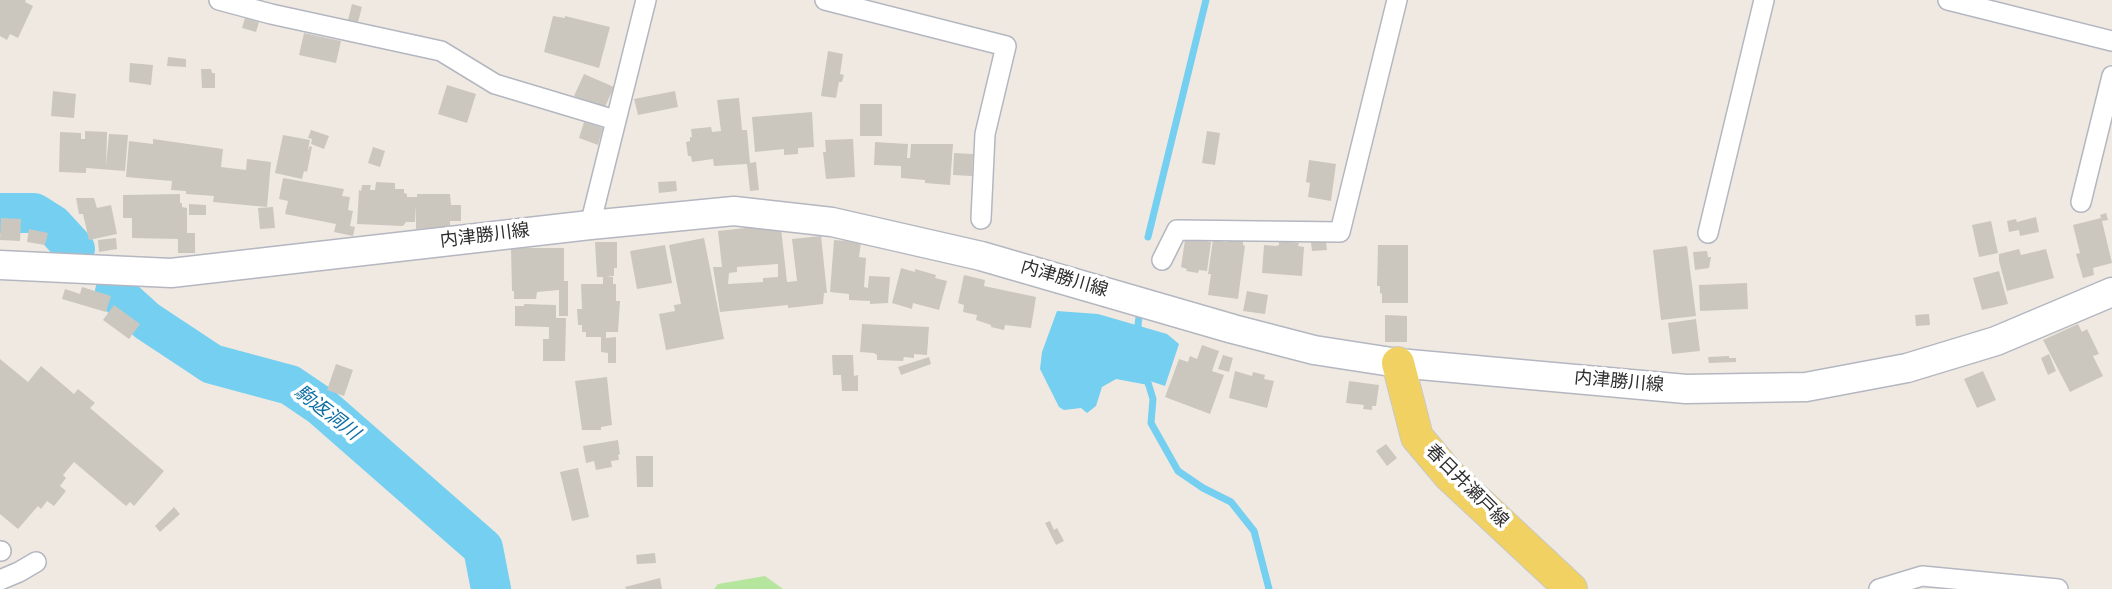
<!DOCTYPE html>
<html>
<head>
<meta charset="utf-8">
<style>
	body { margin:0 }
	canvas { display:block; background:#efe9e1 }
</style>
</head>
<body>
<canvas width="2112" height="589"></canvas>
<script>
const ctx = document.querySelector('canvas').getContext('2d');
ctx.lineJoin = 'round';
function fill(path, color) { ctx.fillStyle = color; ctx.fill(path, 'evenodd'); }
function strokePath(path, color, width, dash) { ctx.strokeStyle = color; ctx.lineWidth = width; ctx.lineCap = dash ? 'butt' : 'round'; ctx.setLineDash(dash || []); ctx.stroke(path); }
function write(font, color, halo, rows, align = 'center') {
  ctx.font = font + ' "Source Sans 3","Noto Sans JP",sans-serif'; ctx.lineWidth = 7; ctx.setLineDash([]); ctx.textBaseline = 'middle'; ctx.strokeStyle = halo; ctx.fillStyle = color; for (const [text, x, y, turn = 0] of rows) {
    ctx.save(); ctx.translate(x, y); ctx.rotate((+turn || 0) * Math.PI / 180); ctx.textAlign = isNaN(turn) ? turn : align; if (halo) ctx.strokeText(text, 0, 0); ctx.fillText(text, 0, 0); ctx.restore();
  }
}
fill(new Path2D(`
	M765 576 783 589H714L718 584Z`), '#b6e59e');
fill(new Path2D(`
	M1057 311 1098 314 1167 334 1179 344 1165 386 1150 381 1148 385 1116 379 1102 387 1096 406 1087 413 1081 408 1064 410 1059 407 1040 369 1042 352Z`), '#75cff0');
strokePath(new Path2D(`
	M1148 237 1206 0
	M1139 333 1138 325 1139 317
	M1146 376 1153 399 1151 423 1178 471 1203 488 1231 502 1254 531 1269 589`), '#75cff0', 7);
strokePath(new Path2D(`
	M0 213H34L53 225 75 249
	M115 292 147 321 212 364 290 385 321 406 483 548 491 589`), '#75cff0', 40);
fill(new Path2D(`
	M0 0H26L25 2 33 6 18 38 10 34 7 40 0 36Z
	M352 4 362 7 358 22 348 20Z
	M553 16 565 18V16L610 27 599 68 544 52Z
	M245 18 259 22 256 32 242 28Z
	M304 33 341 41 336 63 299 55Z
	M828 51 843 54 840 74 844 75 842 82H839L836 98 821 96Z
	M168 57 186 59V67L167 66Z
	M130 63 153 65 151 85 129 82Z
	M201 69H211L212 73H215V88H202Z
	M584 74 614 87 604 109 574 96Z
	M447 85 476 94 467 123 438 114Z
	M53 91 76 94 74 118 51 116Z
	M675 91 678 107 638 115 634 99Z
	M739 98 742 130H747L750 163 756 162 759 190 750 191 747 164 714 166 713 159 692 162 691 156H688L686 142 690 141V137H692L691 129 711 127 712 132 721 131 717 100Z
	M860 104H882V136H860Z
	M812 112 814 147 798 148V154L784 155V149L755 152 752 117Z
	M584 122 603 128 598 145 579 138Z
	M311 130 329 136 324 149 311 144 312 139 308 138Z
	M85 131 107 132 106 166 109 134 128 135 125 171 86 168V173L59 172 60 132 81 133V139H85Z
	M1207 131 1220 133 1215 165 1202 163Z
	M283 135 310 140 308 150 310 146 312 147 307 172 304 171 302 179 275 173Z
	M153 139 223 149 221 167 246 170 247 159 271 162 267 207 213 202 214 196 186 194V191L171 190 172 181 126 177 129 141 153 144Z
	M853 139 855 177 826 179 823 152H826L825 140Z
	M875 142 908 144 907 158H910L911 144H953L950 185 925 183V180L901 178V166L874 165Z
	M373 147 385 151 380 167 368 163Z
	M954 153 973 154 972 176 953 175Z
	M1309 160 1336 164 1331 201 1308 197 1310 183 1306 182Z
	M283 178 344 189 342 196 350 197 348 210 353 211 350 226 355 227 353 236 334 232 336 224 285 214 288 201 279 199Z
	M676 181 677 191 659 193 658 182Z
	M376 182 395 183V189H404V193L407 194V197H417V194H450L451 205H461V221H450V227L416 229V205L415 222H406L403 226 357 224 359 190 361 191 362 185H371L370 190H375Z
	M180 194V203H182V207L187 208V233H195V253H178V239L132 238V218H123V195Z
	M76 198H94L97 208 111 205 117 234 89 240 83 214H79Z
	M189 204 206 205V215H189Z
	M273 207 275 228 260 229 258 208Z
	M2106 213 2108 220 2102 221 2112 263 2093 268 2094 275 2083 278 2076 254 2080 253 2073 225 2101 218 2100 215Z
	M2036 217 2039 232 2020 236 2019 230 2009 232 2007 221 2016 219 2017 222Z
	M1 218 21 219 20 241 0 240Z
	M1991 221 1998 253 1979 257 1972 225Z
	M773 225 781 228 787 282 797 281 792 239 821 236 827 293H824L823 304 788 308V305L720 312 713 267H722L718 231ZM778 264V277L763 278V282L728 284 729 273 737 272V267Z
	M29 229 48 233 45 245 27 242Z
	M116 238 117 249 99 252 98 240Z
	M704 238 724 339 666 350 659 314 675 311 674 305 681 304 669 245Z
	M1188 238 1211 242 1207 271 1199 270 1198 273 1186 271 1187 269 1181 267 1185 240 1188 241Z
	M1228 239 1243 241V245L1245 246 1238 299 1208 295 1211 274H1208L1213 240 1227 242Z
	M834 240 861 242 859 257 866 258 864 287 868 288 869 276 890 277 888 303 870 304V301L849 300V294L830 292Z
	M1279 241 1299 243 1298 246 1304 247 1302 276 1262 273 1264 245 1276 246 1279 245Z
	M595 242H617V268H614V276H606L613 277V284H616V301H620L618 332H606V338L616 337V363H608V353L601 352V337H586V332H582V325H578L577 309H582L581 284H603V277H597Z
	M1311 242H1326L1327 250 1312 251Z
	M665 245 672 283 637 289 630 251Z
	M1378 245H1408V303H1382V293L1380 294V286H1377Z
	M1687 246 1696 316 1661 320 1653 250Z
	M511 248H564V281H568V316H559V290L537 292 536 299H514V291H512Z
	M2019 249 2021 255 2046 249 2054 278 2007 291 1999 261V254Z
	M1707 251 1708 257H1711L1709 268 1695 270 1693 252Z
	M901 268 915 272V269L936 275 935 278 947 281 939 310 913 303 912 309 892 303Z
	M1999 271 2008 304 1982 310 1973 278Z
	M964 275 985 280 984 286 1036 297 1031 328 1005 325 1004 330 991 327V325L976 320 977 315 963 312 964 305 958 303Z
	M1747 283 1748 309 1700 311 1699 285Z
	M82 287 111 296 106 312 62 299 65 289 80 294Z
	M1247 291 1268 295 1265 314 1243 311Z
	M524 304 556 305V318H566L565 361H543V339H549V327L515 326V306H524Z
	M114 305 140 324 129 339 103 320Z
	M1929 314 1930 325 1916 326 1915 315Z
	M1385 315 1407 316V342H1385Z
	M1696 319 1700 351 1672 354 1668 323Z
	M862 324 929 327 927 355 914 354V358L904 357 903 361 877 360V355L874 353 860 352Z
	M2078 324 2082 332 2087 329 2099 354 2093 356 2103 376 2070 392 2043 340Z
	M1202 345 1219 351 1212 371 1224 375 1210 414 1165 397 1179 359 1188 362 1190 356 1197 359Z
	M2049 354 2056 371 2048 375 2041 358Z
	M832 355H853L854 376 858 375V391H842L841 375H833Z
	M1223 355 1233 358 1229 372 1218 369Z
	M1729 356V358H1736V362L1709 363 1708 357Z
	M929 357 931 364 901 375 898 367Z
	M0 359 28 382 41 366 74 394 78 389 95 403 90 408 164 471 134 506 130 502 126 506 74 462 63 475 66 478 60 486 66 491 54 506 47 501 41 509 38 506 18 529 0 514Z
	M336 364 353 370 344 396 327 390Z
	M1235 371 1252 376 1253 372 1265 375 1264 379 1274 381 1267 408 1229 398Z
	M1983 371 1996 400 1977 408 1964 379Z
	M607 377 612 425 601 427V430H582L575 381Z
	M1349 381 1379 385 1376 406H1372V410L1363 409 1364 405 1346 403Z
	M618 440 620 454 618 455 619 460 611 461 612 467 596 470 594 461 586 463 583 446Z
	M1386 444 1397 458 1387 466 1376 451Z
	M636 456H653V487H637Z
	M578 468 589 517 572 521 560 472Z
	M174 507 180 514 160 532 155 526Z
	M1050 521 1054 530 1057 528 1064 541 1056 545 1045 523Z
	M655 553 656 563 637 564 636 555Z
	M660 578 662 589H626L625 587Z`), '#cbc7bf');
const minor = new Path2D(`
	M219 0 271 14 441 51 495 84 615 120
	M825 0 1006 46 985 134 981 219
	M1948 0 2112 41
	M2081 202 2112 76
	M590 225 646 0
	M1708 233 1764 0
	M1162 260 1177 230 1340 232 1397 0
	M0 551H1
	M0 580 19 572 36 562
	M1879 589 1922 576 2058 589`);
const secondary = new Path2D(`
	M0 265 171 273 590 225 734 211 832 222 981 256 1233 329 1314 350 1398 363 1686 389 1806 387 1907 368 1996 341 2112 292`);
const primary = new Path2D(`
	M1398 363 1417 437 1449 475 1571 589`);
strokePath(minor, '#b4b7c1', 22);
strokePath(secondary, '#b4b7c1', 31);
strokePath(primary, '#c9c9c9', 34);
strokePath(minor, '#fff', 19);
strokePath(secondary, '#fff', 28);
strokePath(primary, '#f2d163', 32);
write('18px', '#2e2e2e', '#fff', [
	["内津勝川線",485,237,-7],
	["内津勝川線",1064,280,16],
	["内津勝川線",1619,383,5],
	["春日井瀬戸線",1466,487,45]
]);
write('italic 19px', '#0d6fa3', '#fff', [
	["駒返洞川",326,414,38]
]);
</script>
</body>
</html>
